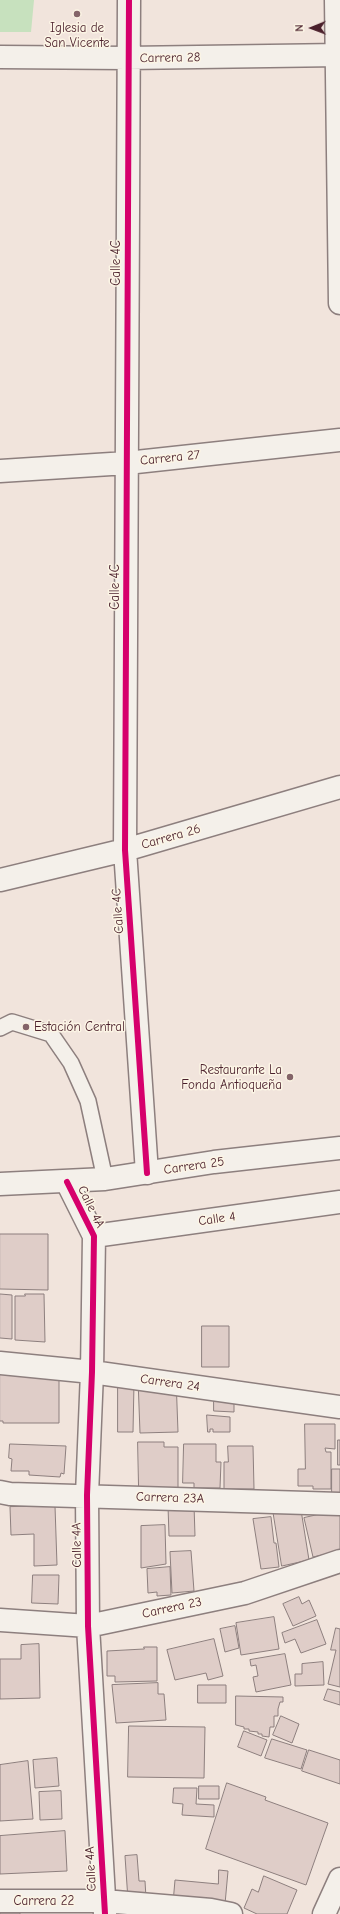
<!DOCTYPE html>
<html>
<head>
<meta charset="utf-8">
<style>
	body { margin:0 }
	#map { position:relative; width:340px; height:1914px; overflow:hidden; background:#f1e4dc; font-family:"Comic Neue",sans-serif }
	canvas { display:block }
	.north { position:absolute; left:292px; top:8px; width:40px; height:40px; -webkit-text-stroke:3px #fcf5e5; paint-order:stroke; rotate:269deg; font-size:11px; font-weight:700; line-height:16px; text-align:center; color:#4a1f2b }
	.north::after { content:''; display:block; margin:auto; width:14px; height:18px; background:#4a1f2b; clip-path:polygon(50% 0,100% 100%,50% 72%,0 100%) }
</style>
</head>
<body>
<div id="map">
<canvas width="340" height="1914"></canvas>
<div class="north">N</div>
</div>
<script>
const ctx = document.querySelector('canvas').getContext('2d');
ctx.lineJoin = 'round';
function fill(path, color) { ctx.fillStyle = color; ctx.fill(path, 'evenodd'); }
function strokePath(path, color, width, dash) { ctx.strokeStyle = color; ctx.lineWidth = width; ctx.lineCap = dash ? 'butt' : 'round'; ctx.setLineDash(dash || []); ctx.stroke(path); }
function write(font, color, halo, rows, align = 'center') {
  ctx.font = font + ' "Comic Neue",sans-serif'; ctx.lineWidth = 3; ctx.setLineDash([]); ctx.textBaseline = 'middle'; ctx.strokeStyle = halo; ctx.fillStyle = color; for (const [text, x, y, turn = 0] of rows) {
    ctx.save(); ctx.translate(x, y); ctx.rotate((+turn || 0) * Math.PI / 180); ctx.textAlign = isNaN(turn) ? turn : align; if (halo) ctx.strokeText(text, 0, 0); ctx.fillText(text, 0, 0); ctx.restore();
  }
}
fill(new Path2D(`
	M0 0H34L31 32H0Z`), '#c7e1be');
const building = new Path2D(`
	M0 1234H48V1290L0 1289Z
	M0 1294 12 1295V1339L0 1338Z
	M25 1294H44L45 1342 15 1340V1296H25Z
	M202 1326H229V1367H202Z
	M0 1371H59V1423H3V1421H0Z
	M176 1378 178 1432 140 1433 138 1379Z
	M118 1383H134L133 1432H118Z
	M214 1390H234V1412L214 1411Z
	M207 1415 230 1417V1432H213V1429H210V1432H208Z
	M305 1424H335V1449L325 1448 326 1452H331V1489H313V1486H298V1469H305Z
	M338 1440H340V1465H338Z
	M138 1442H164V1447H178V1489H139Z
	M10 1444 66 1446 64 1474 61 1473 60 1477 29 1475V1471H11L12 1459 9 1458Z
	M184 1444H216V1462H221L220 1488H194V1483H183Z
	M228 1446H253L254 1489H224V1462H228Z
	M332 1469H340V1496H332Z
	M194 1505 195 1536H169L168 1506Z
	M55 1506 57 1565 34 1566V1534L11 1535 10 1507Z
	M273 1510H301L309 1560 282 1566Z
	M340 1510V1551L313 1557 304 1518Z
	M271 1517 274 1543H276L279 1567 261 1569 253 1519Z
	M165 1525 166 1564 141 1568V1526Z
	M191 1551 194 1591 172 1593 170 1552Z
	M170 1567 171 1595 157 1596V1592L148 1593 147 1569Z
	M33 1575H59L58 1604 32 1603Z
	M299 1597 302 1604 309 1600 316 1616 293 1626 283 1604Z
	M274 1617 279 1649 241 1655 236 1623Z
	M317 1620 326 1644 301 1653 295 1639 285 1643 282 1633Z
	M235 1626 239 1648 225 1652 220 1629Z
	M336 1628 340 1629V1687L328 1684 336 1650H331Z
	M214 1639 223 1676 208 1680 206 1673 175 1680 167 1650Z
	M39 1644 40 1698 0 1699V1659H21V1645Z
	M144 1647H157V1681L115 1682V1676H107V1651L144 1649Z
	M285 1654 291 1685 256 1692 253 1677 258 1676 256 1665 251 1666 250 1660Z
	M323 1662 324 1685 295 1686V1674H302V1664Z
	M158 1683V1694H164L166 1720 116 1723 112 1685Z
	M198 1685H226V1703H198Z
	M328 1689 340 1692V1705L324 1700Z
	M236 1696 283 1697V1702H280L278 1709V1716H274V1727H270L269 1737 262 1736V1734H258V1732L249 1731V1729H244V1727L236 1725Z
	M281 1716 299 1724 292 1743 273 1735Z
	M129 1726 205 1727 204 1778 128 1777Z
	M244 1731 267 1740 261 1756 238 1747Z
	M272 1739 307 1750 301 1769 265 1758Z
	M309 1750 340 1760V1784L302 1771Z
	M57 1758 59 1786 35 1788 33 1760Z
	M28 1761 33 1819 0 1821V1765Z
	M227 1783 266 1797 265 1800 328 1823 306 1885 206 1849Z
	M199 1786H219V1799H199Z
	M174 1788H197L196 1804 214 1805V1817L182 1815 183 1804 173 1803Z
	M61 1791 62 1819 40 1820 39 1792Z
	M65 1831 67 1871 0 1874V1836Z
	M137 1855 139 1881H145L146 1898 128 1900 125 1856Z
	M219 1870 228 1871 225 1904 173 1903 175 1880 218 1884Z
	M264 1876 297 1890 287 1914H257L244 1908 252 1889 258 1892Z
	M20 1908V1914H0V1909Z`);
fill(building, '#dfcdc8');
strokePath(building, '#8d7f7e', 1);
const lane = new Path2D(`
	M0 1028 12 1022 51 1034 71 1063 88 1101 105 1179`);
const street = new Path2D(`
	M129 0 125 850 147 1173
	M336 0 340 303
	M0 57 127 58 340 55
	M0 471 127 463 340 440
	M0 880 125 850 340 787
	M67 1182 94 1236 92 1372 87 1495 88 1626 105 1914
	M94 1236 340 1202
	M0 1363 92 1372 340 1407
	M0 1492 10 1494 340 1504
	M0 1620 88 1626 245 1593 340 1561
	M0 1901H104L211 1910 231 1914
	M324 1914 340 1879`);
const primary = new Path2D(`
	M0 1184 105 1179 214 1162 340 1148`);
strokePath(lane, '#8d7f7e', 18);
strokePath(street, '#8d7f7e', 25);
strokePath(primary, '#8d7f7e', 25);
strokePath(lane, '#f4f0ea', 15);
strokePath(street, '#f4f0ea', 22);
strokePath(primary, '#f4f0ea', 22);
strokePath(new Path2D(`
	M129 0 125 850 147 1173
	M67 1182 94 1236 92 1372 87 1495 88 1626 105 1914`), '#d6006c', 6);
for (const [x, y, r, color] of [
	[77,14,4,"#846469"],
	[26,1027,4,"#846469"],
	[290,1077,4,"#846469"]
]) { const dot = new Path2D(); dot.arc(x, y, r, 0, 2 * Math.PI); ctx.fillStyle = color; ctx.fill(dot); strokePath(dot, '#fcf5e5', 1.5); }
write('13px', '#4a1f2b', '#fcf5e5', [
	["Iglesia de",77,28],
	["San Vicente",77,43],
	["Estación Central",34,1027,"left"],
	["Restaurante La",282,1070,"right"],
	["Fonda Antioqueña",282,1085,"right"]
]);
write('13px', '#4a1f2b', '#fcf5e5', [
	["Carrera 28",170,58,-1],
	["Calle 4C",116,263,-90],
	["Carrera 27",170,458,-6],
	["Calle 4C",115,587,-90],
	["Carrera 26",171,837,-16],
	["Calle 4C",118,911,-94],
	["Carrera 25",194,1166,-8],
	["Calle 4A",91,1207,64],
	["Calle 4",217,1219,-8],
	["Carrera 24",170,1383,8],
	["Carrera 23A",170,1498,2],
	["Calle 4A",77,1545,-91],
	["Carrera 23",172,1608,-12],
	["Calle 4A",91,1869,-93],
	["Carrera 22",44,1901]
]);
</script>
</body>
</html>
